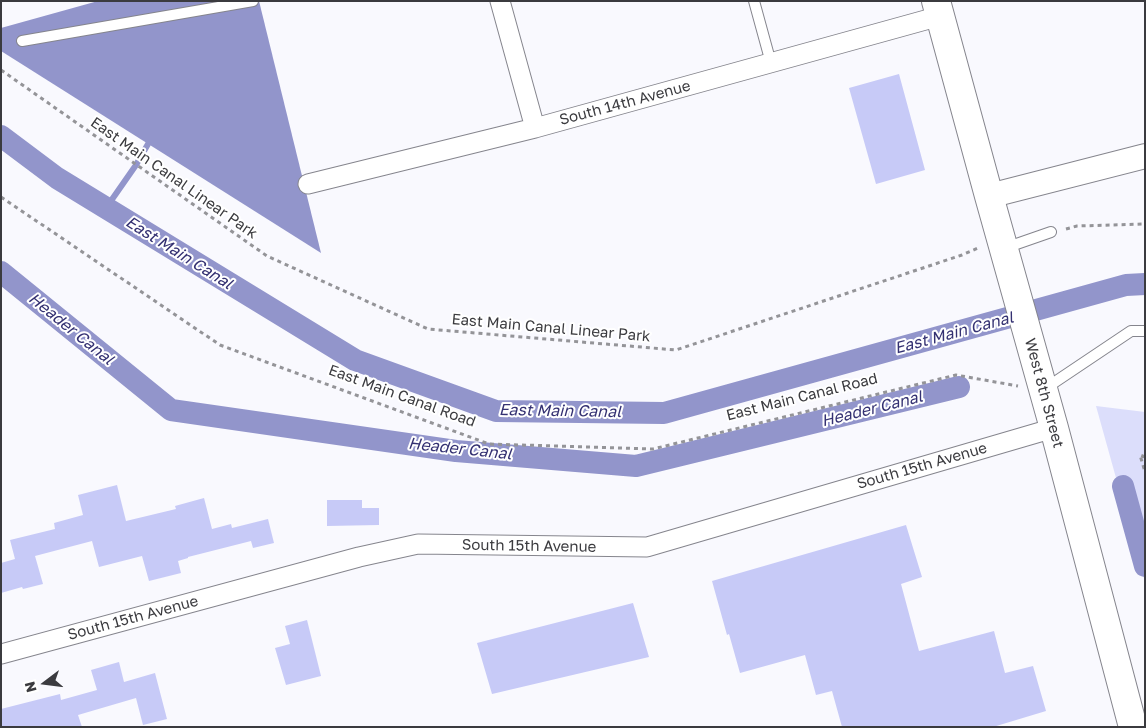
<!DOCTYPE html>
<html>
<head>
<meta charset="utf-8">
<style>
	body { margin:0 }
	#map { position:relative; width:1146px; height:728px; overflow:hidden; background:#f9f9fe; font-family:"Golos Text",sans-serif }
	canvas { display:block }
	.frame { position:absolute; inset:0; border:2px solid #3b3b3f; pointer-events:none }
	.north { position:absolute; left:20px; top:658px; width:50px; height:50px; -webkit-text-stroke:4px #fff; paint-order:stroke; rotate:255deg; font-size:14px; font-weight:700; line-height:20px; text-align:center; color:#3b3b3f }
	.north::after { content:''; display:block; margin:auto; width:18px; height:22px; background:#3b3b3f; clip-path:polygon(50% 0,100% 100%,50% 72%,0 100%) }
</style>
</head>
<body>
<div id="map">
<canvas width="1146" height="728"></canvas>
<div class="frame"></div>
<div class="north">N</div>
</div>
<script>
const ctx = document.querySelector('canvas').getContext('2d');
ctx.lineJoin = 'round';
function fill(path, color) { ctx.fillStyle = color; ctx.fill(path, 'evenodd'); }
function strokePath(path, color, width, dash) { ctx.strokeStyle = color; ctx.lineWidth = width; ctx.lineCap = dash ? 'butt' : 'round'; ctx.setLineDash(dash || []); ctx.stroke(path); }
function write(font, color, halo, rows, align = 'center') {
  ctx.font = font + ' "Golos Text",sans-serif'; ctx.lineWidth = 4; ctx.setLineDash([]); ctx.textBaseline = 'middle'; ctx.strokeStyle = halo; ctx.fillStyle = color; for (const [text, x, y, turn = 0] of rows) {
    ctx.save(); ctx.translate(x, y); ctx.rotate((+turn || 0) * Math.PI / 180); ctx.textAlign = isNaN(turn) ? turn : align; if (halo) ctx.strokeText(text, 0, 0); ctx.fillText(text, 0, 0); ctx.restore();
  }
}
fill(new Path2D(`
	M1096 406 1145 412V582Z`), '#dcdefb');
fill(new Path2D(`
	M98 1H259L321 253 1 51V28Z`), '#9295cb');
strokePath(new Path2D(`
	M106 208 136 165 148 144`), '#9295cb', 6);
strokePath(new Path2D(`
	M1 136 57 178 355 360 496 411 664 413 1126 285 1145 284
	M1 272 171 410 456 451 636 466 959 387
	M1123 486 1145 566`), '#9295cb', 22);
fill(new Path2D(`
	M899 74 925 170 876 184 849 88Z
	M117 485 126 521 176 509 175 506 204 498 212 529 231 524 232 528 268 519 274 543 253 548 251 541 188 557V558L178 561 181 573 149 581 142 556 99 567 92 541 35 556 43 584 23 589 22 587 1 593V563L15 559 10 540 55 529 54 523 83 515 78 495Z
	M327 500H362V508H379V525L327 526Z
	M906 525 922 577 901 584 919 651 994 631 1005 673 1033 666 1046 711 993 727H842L832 691 816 695 805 655 740 673 729 634 727 635 712 581Z
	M633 603 649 657 492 694 477 643Z
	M307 620 321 676 286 685 275 648 290 644 285 626Z
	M119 662 124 682 155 673 167 719 143 725 136 698 78 715 82 727H1V709L60 694 61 700 97 690 91 670Z`), '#c7caf7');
const service = new Path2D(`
	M754 1 771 63
	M22 41 253 1
	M1005 248 1051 232
	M1046 388 1131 331H1145`);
const minor = new Path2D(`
	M500 1 535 128
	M308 184 535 128 940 16
	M1 654 359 557 418 544 647 547 1054 428`);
const tertiary = new Path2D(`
	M989 196 1145 156`);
const secondary = new Path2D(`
	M936 1 989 196 1054 428 1133 727`);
strokePath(service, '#85858d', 12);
strokePath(minor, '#85858d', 21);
strokePath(tertiary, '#85858d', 26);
strokePath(secondary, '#85858d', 30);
strokePath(new Path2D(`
	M1 70 267 256 428 329 676 350 962 255 978 248
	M1 197 220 345 489 444 653 449 956 375 1018 386
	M1066 229 1077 226 1145 224
	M1145 457 1140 455 1145 472`), '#949498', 3, [4, 4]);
strokePath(service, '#fff', 10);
strokePath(minor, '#fff', 19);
strokePath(tertiary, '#fff', 24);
strokePath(secondary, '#fff', 28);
write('15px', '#3b3b3f', '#fff', [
	["South 14th Avenue",625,103,-15],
	["East Main Canal Linear Park",174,178,35],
	["East Main Canal Linear Park",551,328,5],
	["West 8th Street",1044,393,75],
	["East Main Canal Road",402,396,20],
	["East Main Canal Road",802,397,-14],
	["South 15th Avenue",922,466,-16],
	["South 15th Avenue",529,546,1],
	["South 15th Avenue",133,618,-15]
]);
write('italic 16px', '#343172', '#fff', [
	["East Main Canal",179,253,32],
	["Header Canal",71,329,39],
	["East Main Canal",954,333,-15],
	["Header Canal",872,409,-14],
	["East Main Canal",560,411,1],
	["Header Canal",460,449,6]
]);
</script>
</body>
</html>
